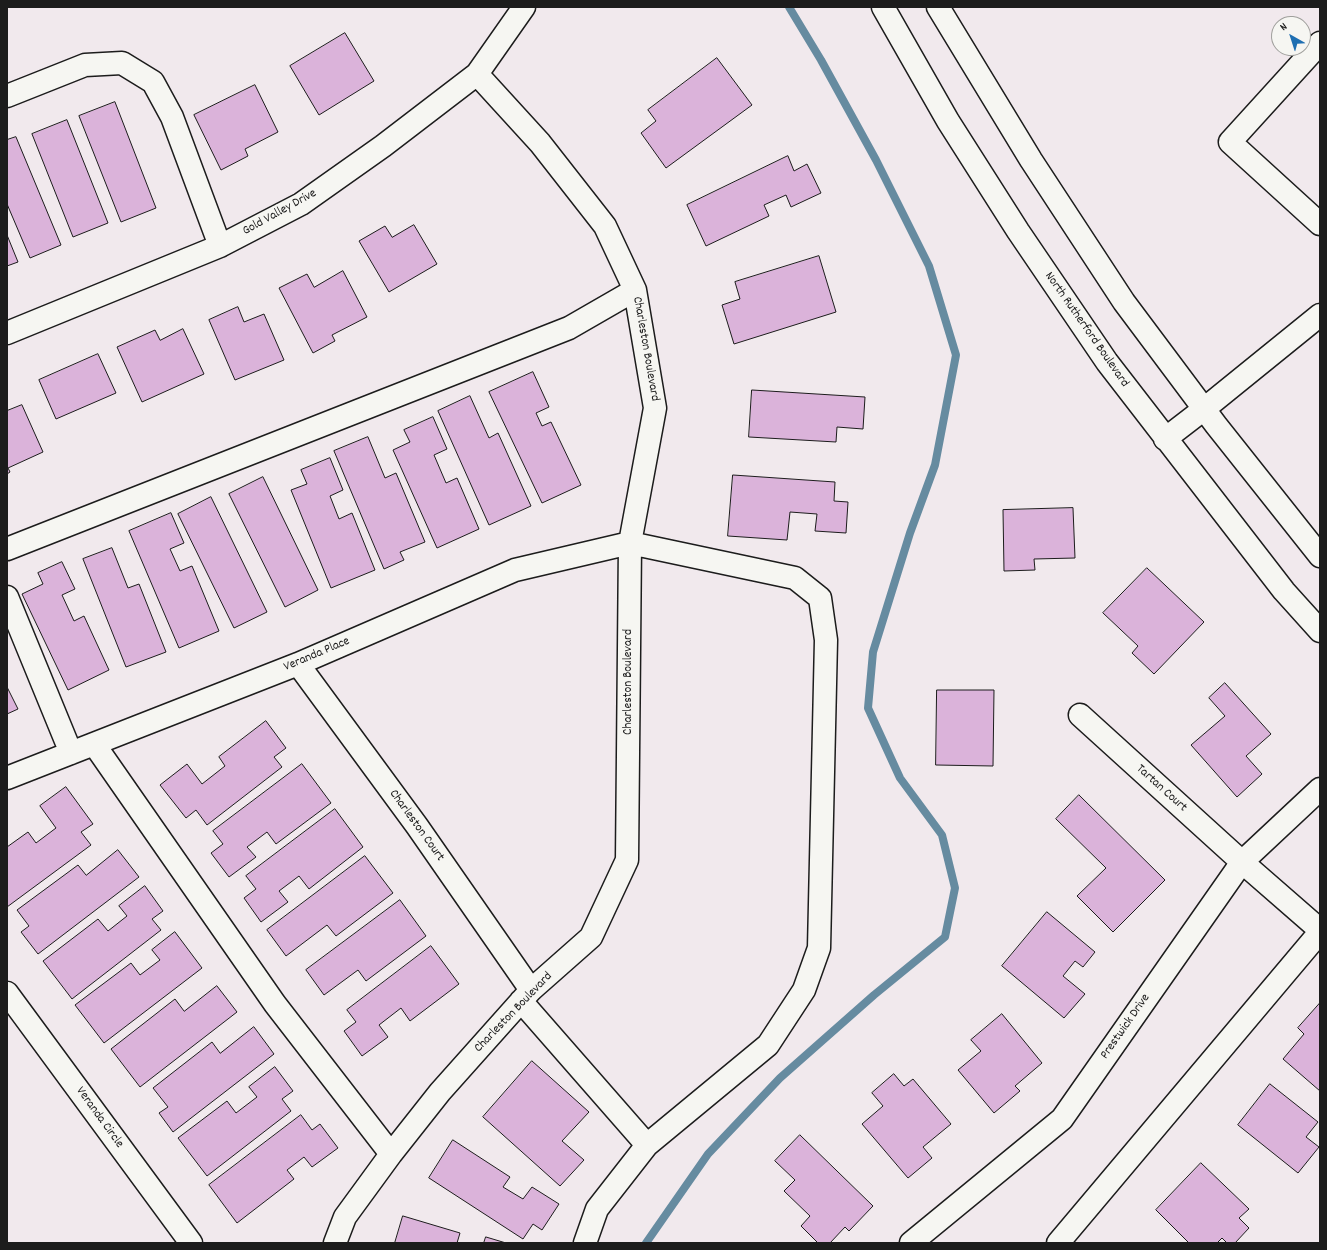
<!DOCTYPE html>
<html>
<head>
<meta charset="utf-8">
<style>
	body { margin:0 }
	#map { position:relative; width:1327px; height:1250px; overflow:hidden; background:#f1e9ed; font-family:Dekko,sans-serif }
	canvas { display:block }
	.frame { position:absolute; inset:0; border:8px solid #1c1c1c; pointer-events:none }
	.north { position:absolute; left:1271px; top:16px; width:40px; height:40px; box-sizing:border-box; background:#f6f6f2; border:1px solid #9f9f9c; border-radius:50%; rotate:321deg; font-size:11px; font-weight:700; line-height:16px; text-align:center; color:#1c1c1c }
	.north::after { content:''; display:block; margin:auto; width:14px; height:18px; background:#1f6fb2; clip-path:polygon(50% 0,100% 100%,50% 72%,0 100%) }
</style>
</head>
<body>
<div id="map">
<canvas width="1327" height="1250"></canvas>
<div class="frame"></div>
<div class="north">N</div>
</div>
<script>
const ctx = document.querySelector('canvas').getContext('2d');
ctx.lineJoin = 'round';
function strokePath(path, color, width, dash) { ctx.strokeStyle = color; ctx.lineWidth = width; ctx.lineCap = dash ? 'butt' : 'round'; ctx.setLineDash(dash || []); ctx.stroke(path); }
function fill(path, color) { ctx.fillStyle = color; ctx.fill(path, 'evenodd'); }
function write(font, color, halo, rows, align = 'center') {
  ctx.font = font + ' Dekko,sans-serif'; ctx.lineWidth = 4; ctx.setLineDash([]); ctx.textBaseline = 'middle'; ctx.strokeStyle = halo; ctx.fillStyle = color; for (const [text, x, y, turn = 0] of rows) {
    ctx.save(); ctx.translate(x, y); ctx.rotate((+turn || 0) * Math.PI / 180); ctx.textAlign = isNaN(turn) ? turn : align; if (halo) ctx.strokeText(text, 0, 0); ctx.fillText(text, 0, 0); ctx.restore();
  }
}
strokePath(new Path2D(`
	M646 1243 708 1154 780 1078 874 995 945 937 955 888 942 835 900 778 868 708 873 652 910 533 935 465 956 355 929 266 876 160 821 60 789 7`), '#668ba0', 8);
const building = new Path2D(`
	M345 33 374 81 319 115 290 66Z
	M717 58 752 105 666 168 641 133 656 121 648 110Z
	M255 85 278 132 245 149 248 156 221 170 194 115Z
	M115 102 156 208 121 222 79 116Z
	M67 120 108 223 73 237 32 134Z
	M16 137 61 245 30 258 7 204V140Z
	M788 156 794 171 807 164 821 193 791 207 786 195 764 205 769 216 706 246 687 205Z
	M414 225 437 264 389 292 359 241 385 226 392 237Z
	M7 235 18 262 7 266Z
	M819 256 836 312 734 344 722 305 740 299 735 282Z
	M343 271 367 317 332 335 335 341 313 353 279 288 307 274 314 287Z
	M238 307 244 322 264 314 284 360 235 380 209 320Z
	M183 329 204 374 142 402 117 347 155 330 160 340Z
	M98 354 116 393 56 419 39 380Z
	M533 372 549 407 536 413 542 426 551 422 581 485 542 503 489 392Z
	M752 390 865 397 863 429 837 427 836 442 749 437Z
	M470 396 489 438 498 433 531 506 489 525 438 411Z
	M22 405 43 452 8 468 10 472 7 474V411Z
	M433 417 447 449 434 455 446 483 457 478 479 529 437 548 393 450 410 442 404 430Z
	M368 437 385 478 396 473 425 542 400 552 404 560 384 569 334 451Z
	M330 458 343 490 330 496 339 519 352 513 375 570 331 588 291 490 307 484 301 470Z
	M733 475 835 482 834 501 848 502 846 533 815 531 817 514 790 512 787 540 728 536Z
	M263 477 318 590 285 607 229 494Z
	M211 497 267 612 234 628 178 514Z
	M1073 508 1075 558 1034 559 1035 570 1004 571 1003 510Z
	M171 513 184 543 170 549 180 571 192 566 219 631 179 648 129 531Z
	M112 548 128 588 139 584 166 652 126 667 83 559Z
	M62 562 75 589 62 595 74 621 84 616 109 670 68 690 22 594 43 584 38 573Z
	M1147 568 1204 622 1154 674 1132 653 1138 646 1103 613Z
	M1225 683 1271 734 1246 756 1262 774 1237 797 1191 745 1225 716 1209 698Z
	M7 687 18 709 7 714Z
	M937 690H994L993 766 936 765Z
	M266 721 286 748 274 757 282 767 207 825 196 810 186 818 160 785 187 764 202 784 225 766 219 757Z
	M302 764 331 803 276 844 267 832 247 847 256 857 229 877 211 853 223 844 213 831Z
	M66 787 93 824 81 832 91 845 7 907V847L28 832 36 843 56 828 40 806Z
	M1079 795 1165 880 1113 932 1077 896 1106 868 1056 819Z
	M335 809 363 847 309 889 299 876 279 891 288 902 261 922 244 898 256 889 246 876Z
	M118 850 139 877 38 954 21 932 29 926 17 910 78 865 86 875Z
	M365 856 393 893 336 936 327 925 286 956 267 930Z
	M145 886 163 911 152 919 161 930 72 999 43 961 98 919 108 931 127 916 119 906Z
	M400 900 426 936 366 981 358 970 324 995 306 970Z
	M1047 912 1095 952 1083 967 1075 961 1063 976 1085 994 1064 1018 1002 966Z
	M175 932 202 968 104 1043 75 1005 131 963 140 975 160 960 152 950Z
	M431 946 459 984 410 1021 401 1008 379 1025 388 1037 362 1056 344 1031 356 1022 347 1010Z
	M217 986 237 1012 140 1087 111 1049 175 999 184 1011Z
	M1320 1003V1091L1283 1059 1304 1034 1298 1028Z
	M1002 1014 1042 1063 1015 1086 1020 1091 994 1113 958 1070 981 1051 971 1040Z
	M254 1027 274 1054 173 1132 159 1113 168 1107 153 1088 212 1042 220 1053Z
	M532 1061 589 1112 562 1141 584 1160 560 1186 483 1117Z
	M275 1067 293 1091 282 1099 291 1111 207 1176 178 1138 227 1101 236 1113 257 1097 249 1087Z
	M894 1074 904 1086 913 1079 951 1124 923 1147 932 1158 908 1178 862 1124 883 1106 872 1093Z
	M1270 1084 1318 1122 1306 1137 1319 1147 1298 1173 1238 1125Z
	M301 1115 312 1130 320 1124 338 1148 312 1167 304 1157 287 1170 294 1179 237 1223 209 1185Z
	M800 1135 873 1206 849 1231 845 1227 830 1243H818L801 1226 810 1216 784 1191 795 1180 775 1161Z
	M453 1140 510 1177 503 1187 523 1199 532 1187 559 1204 542 1230 533 1224 523 1239 429 1178Z
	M1201 1163 1249 1209 1239 1218 1249 1228 1235 1243H1227L1222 1238 1217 1243H1189L1156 1210Z
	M403 1216 460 1233 457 1243H395Z
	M486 1237 506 1243H484Z`);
fill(building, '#dbb3da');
strokePath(building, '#1c1c1c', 1);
const minor = new Path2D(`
	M1320 43 1230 142 1320 224
	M7 96 85 65 122 63 153 82 172 117 220 246
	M7 333 220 246 301 204 383 146 477 74 524 7
	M1204 409 1320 315
	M7 549 569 328 635 290
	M7 597 71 753
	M298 664 417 826 531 990
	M1080 715 1242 862 1320 930
	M94 744 275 1004 391 1154
	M7 778 298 664 515 570 630 543 795 578 820 598 826 640 819 948 804 990 768 1045 647 1145 597 1209 585 1243
	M7 993 191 1243
	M521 1001 647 1145
	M335 1243 345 1217 391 1154 440 1092 531 990 591 937 627 860 630 543 655 408 635 290 605 226 540 143 477 74
	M911 1243 1062 1119 1242 862 1320 789
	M1058 1243 1320 932`);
const major = new Path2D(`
	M883 7 948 121 1018 231 1107 362 1284 591 1320 631
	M938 7 1031 160 1124 302 1216 425 1320 556
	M1165 439 1204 409`);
strokePath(minor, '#1c1c1c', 25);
strokePath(major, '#1c1c1c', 25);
strokePath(minor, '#f6f6f2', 22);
strokePath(major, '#f6f6f2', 22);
write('13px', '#1c1c1c', '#f6f6f2', [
	["Gold Valley Drive",280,213,-29],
	["North Rutherford Boulevard",1086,330,55],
	["Charleston Boulevard",645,349,80],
	["Veranda Place",317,655,-23],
	["Charleston Boulevard",629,682,-90],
	["Tartan Court",1161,789,42],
	["Charleston Court",416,826,54],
	["Charleston Boulevard",514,1013,-46],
	["Prestwick Drive",1126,1027,-55],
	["Veranda Circle",99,1118,54]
]);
</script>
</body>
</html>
